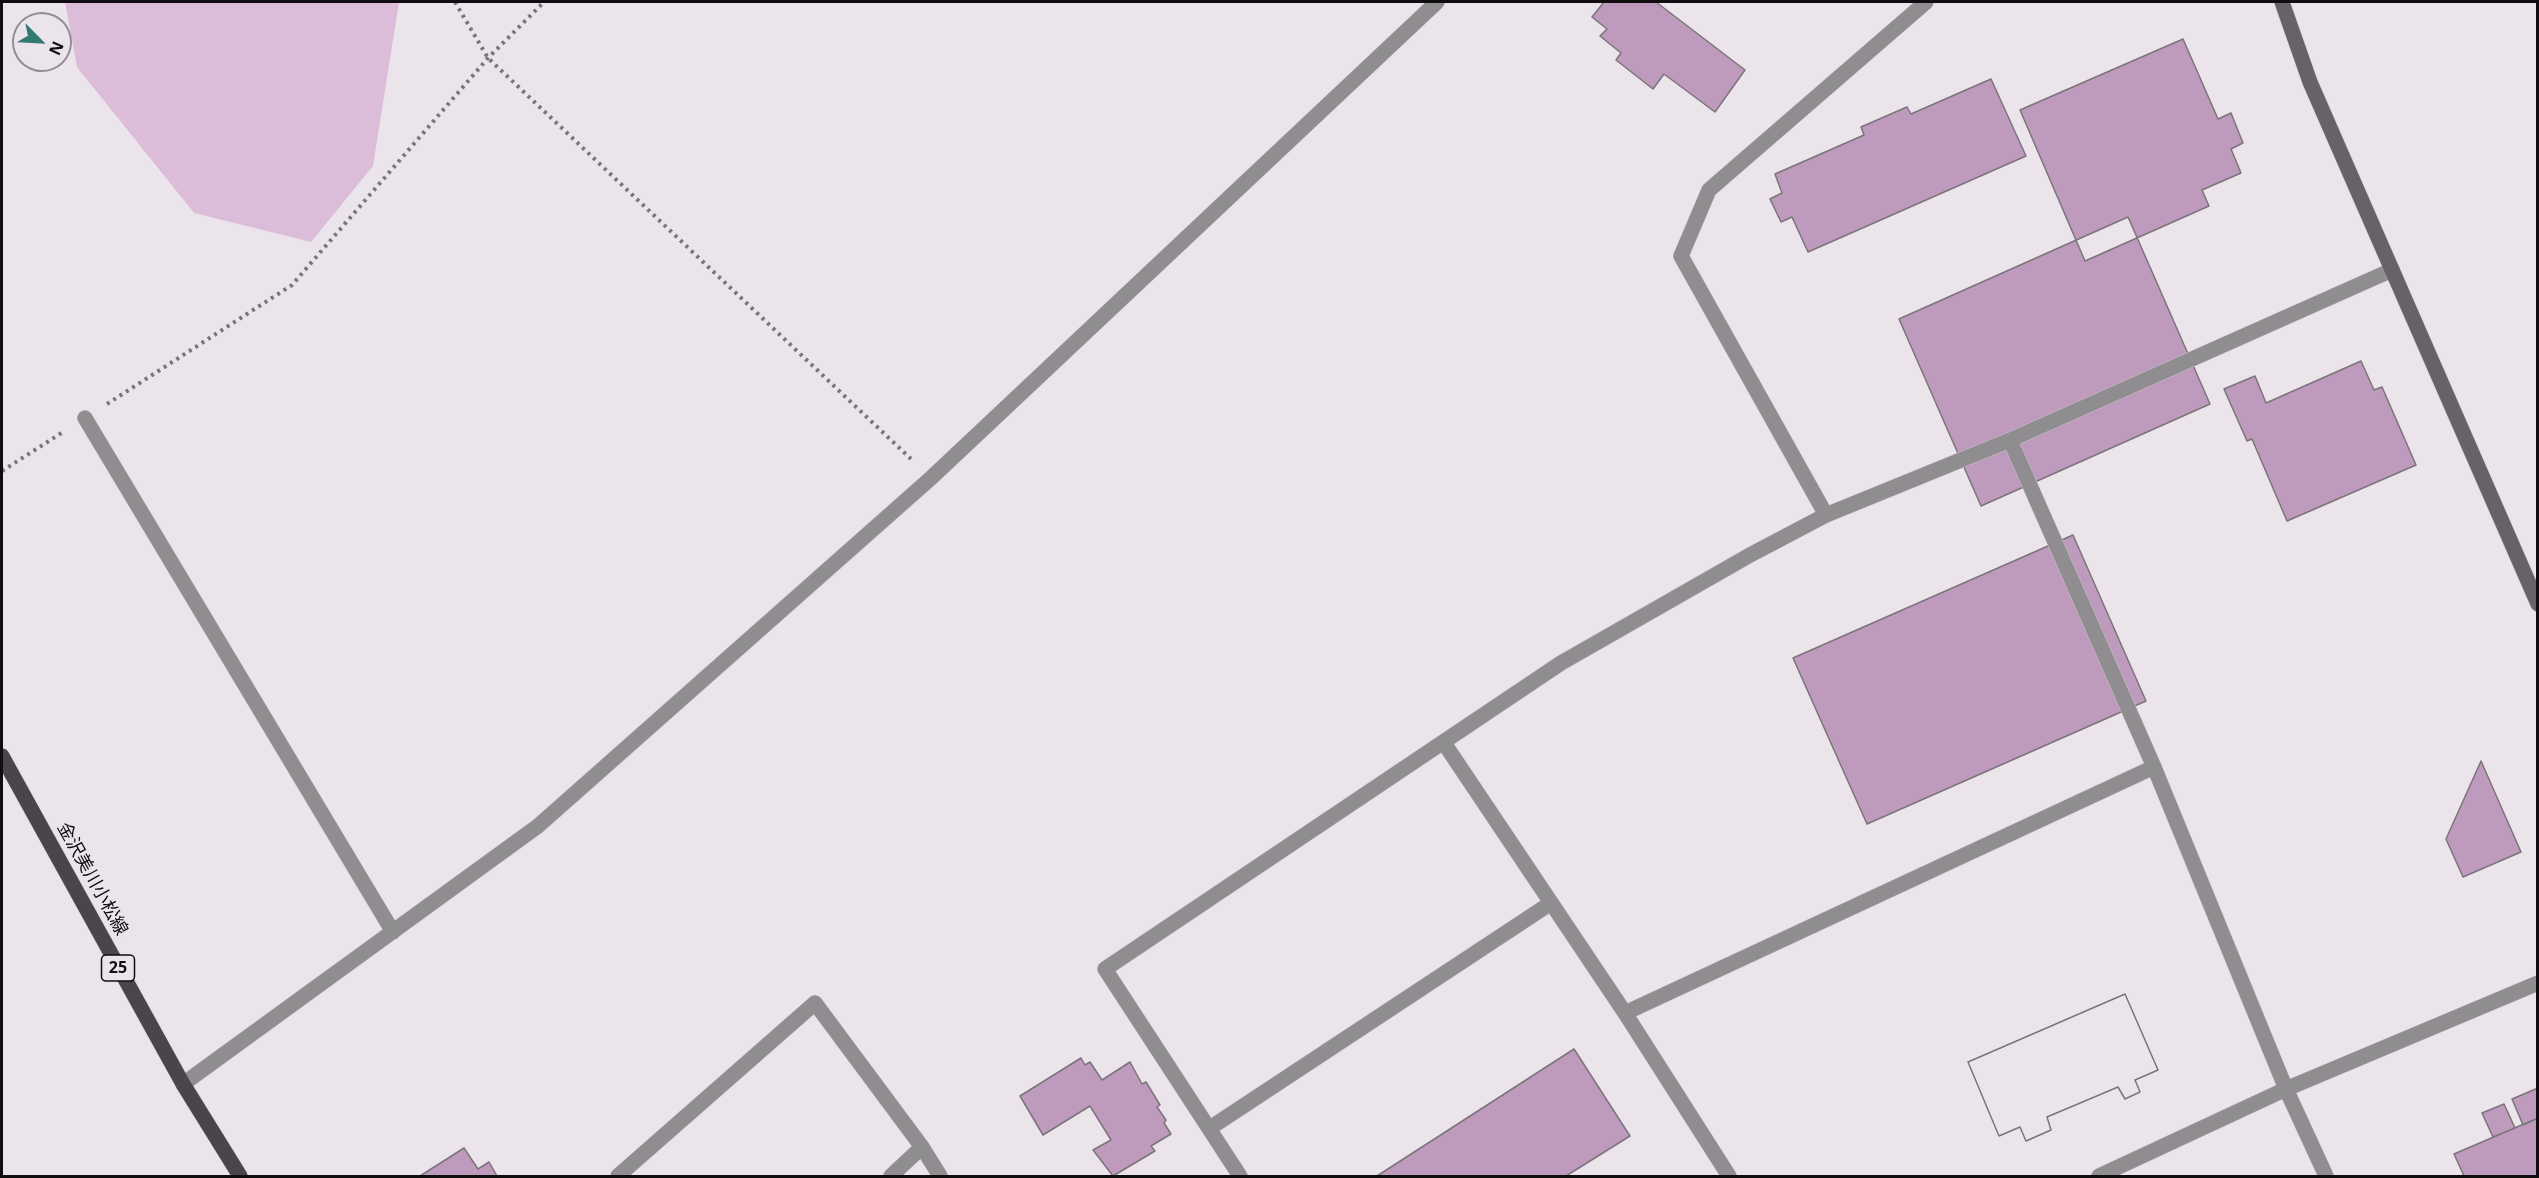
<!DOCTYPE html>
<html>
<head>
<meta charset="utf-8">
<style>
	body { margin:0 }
	#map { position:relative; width:2539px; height:1178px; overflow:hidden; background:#ece4eb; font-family:"Open Sans",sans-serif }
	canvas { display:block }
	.frame { position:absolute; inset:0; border:3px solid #0f0d0f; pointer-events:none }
	.north { position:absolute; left:12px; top:12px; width:60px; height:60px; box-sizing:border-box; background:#ece4eb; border:2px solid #948e93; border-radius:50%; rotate:114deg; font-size:16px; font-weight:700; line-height:24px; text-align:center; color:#0f0d0f }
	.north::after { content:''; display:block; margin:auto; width:21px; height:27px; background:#317972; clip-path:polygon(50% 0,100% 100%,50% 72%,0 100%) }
</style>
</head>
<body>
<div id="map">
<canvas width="2539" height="1178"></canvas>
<div class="frame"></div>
<div class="north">N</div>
</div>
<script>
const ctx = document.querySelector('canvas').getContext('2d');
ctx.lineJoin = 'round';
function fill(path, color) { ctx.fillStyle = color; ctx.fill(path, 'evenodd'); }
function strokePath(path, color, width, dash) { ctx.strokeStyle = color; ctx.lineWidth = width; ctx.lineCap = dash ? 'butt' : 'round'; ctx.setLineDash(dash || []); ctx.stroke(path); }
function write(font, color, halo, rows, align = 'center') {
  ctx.font = font + ' "Open Sans","Noto Sans JP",sans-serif'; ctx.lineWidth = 6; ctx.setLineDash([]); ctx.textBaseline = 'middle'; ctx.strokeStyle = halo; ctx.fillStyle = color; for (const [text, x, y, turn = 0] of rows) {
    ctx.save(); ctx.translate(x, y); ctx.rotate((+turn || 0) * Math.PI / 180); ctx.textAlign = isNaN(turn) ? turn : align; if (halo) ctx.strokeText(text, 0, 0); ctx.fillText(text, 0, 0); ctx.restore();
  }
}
fill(new Path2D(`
	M65 2H399L373 166 311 242 194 213 77 67Z`), '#dbbdda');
const building = new Path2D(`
	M1604 2H1656L1745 70 1715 112 1664 74 1653 89 1616 60 1621 53 1600 36 1607 29 1592 17Z
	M2183 39 2218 119 2231 113 2243 143 2231 149 2241 173 2202 190 2209 206 2085 261 2020 110Z
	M1991 79 2026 156 1808 252 1792 217 1781 222 1770 199 1782 193 1775 174 1864 135 1861 127 1907 107 1911 114Z
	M2128 217 2210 404 1981 506 1899 319Z
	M2361 361 2374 390 2382 387 2416 465 2287 521 2252 439 2247 441 2224 389 2255 376 2266 403Z
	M2073 535 2146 701 1867 824 1793 658Z
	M2481 761 2521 852 2463 877 2446 839Z
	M2125 994 2158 1070 2135 1080 2140 1092 2125 1099 2118 1087 2047 1117 2051 1130 2026 1141 2020 1127 1999 1136 1968 1062Z
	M2125 994 2158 1070 2135 1080 2140 1092 2125 1099 2118 1087 2047 1117 2051 1130 2026 1141 2020 1127 1999 1136 1968 1062Z
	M1574 1049 1630 1136 1566 1176H1377Z
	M1081 1058 1085 1065 1090 1062 1102 1080 1130 1062 1142 1084 1146 1082 1160 1105 1157 1107 1166 1120 1164 1123 1171 1134 1151 1146 1155 1151 1113 1176 1093 1150 1111 1140 1090 1106 1043 1135 1020 1096Z
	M2538 1088V1118L2523 1125 2512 1099Z
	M2504 1104 2515 1128 2493 1137 2482 1113Z
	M2538 1118V1176H2464L2454 1154Z
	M464 1148 478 1169 489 1162 497 1176H420Z`);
fill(building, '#be9abc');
strokePath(building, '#7b747b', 1.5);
const street = new Path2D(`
	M85 418 393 932
	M2010 440 2154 767 2286 1089 2326 1176
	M1826 515 2010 440 2392 270
	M1444 743 1625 1013 1729 1176
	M1625 1013 2154 767
	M183 1084 538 826 931 478 1437 2
	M1210 1128 1551 903
	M618 1176 815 1003 922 1147 940 1176
	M891 1176 922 1147
	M1240 1176 1105 969 1561 663 1750 555 1826 515 1681 256 1709 190 1926 2
	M2099 1176 2286 1089 2538 983`);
const secondary = new Path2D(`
	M2282 2 2310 82 2538 604`);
const primary = new Path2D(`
	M2 756 183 1084 240 1176`);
strokePath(street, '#c9c2c8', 16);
strokePath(secondary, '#c9c2c8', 16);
strokePath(primary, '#c9c2c8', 16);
strokePath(new Path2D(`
	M455 2 488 58 911 459
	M107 404 292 285 488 58 544 2
	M2 471 63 432`), '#7a7579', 4, [3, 4.5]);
strokePath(street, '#908d90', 15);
strokePath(secondary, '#676267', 15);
strokePath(primary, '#4a454a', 15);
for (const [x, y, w] of [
	[118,968,33]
]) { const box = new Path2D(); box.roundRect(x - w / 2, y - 13, w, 26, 4.5); ctx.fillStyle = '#ece4eb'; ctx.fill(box); strokePath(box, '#0f0d0f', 1.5); }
write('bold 16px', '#0f0d0f', null, [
	["25",118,968]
]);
write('18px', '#0f0d0f', '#ece4eb', [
	["金沢美川小松線",92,879,61]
]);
</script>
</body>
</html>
